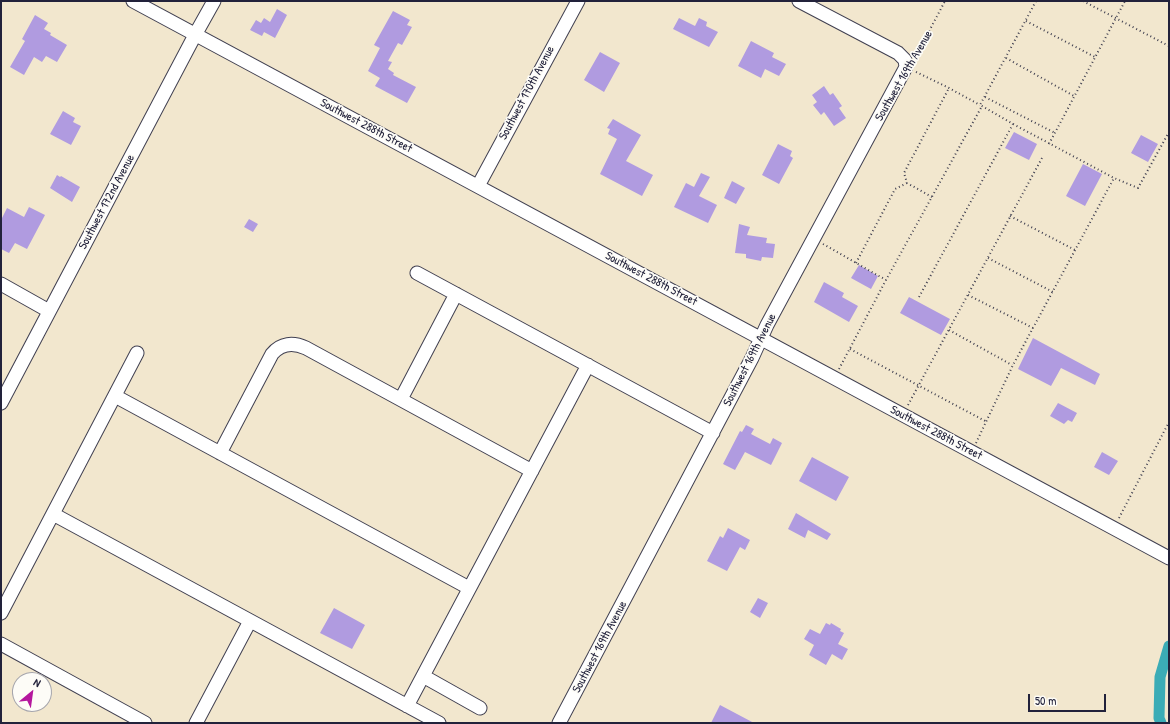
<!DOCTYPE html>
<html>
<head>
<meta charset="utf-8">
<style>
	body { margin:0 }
	#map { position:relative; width:1170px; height:724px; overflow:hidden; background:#f2e7ce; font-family:"Patrick Hand",sans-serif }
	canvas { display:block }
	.frame { position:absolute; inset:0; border:2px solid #22223b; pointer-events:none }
	.north { position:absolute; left:12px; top:672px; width:40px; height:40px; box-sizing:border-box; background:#fdfcf7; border:1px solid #a5a5ac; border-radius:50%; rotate:29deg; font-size:11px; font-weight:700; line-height:16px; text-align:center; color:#22223b }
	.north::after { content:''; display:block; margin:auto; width:14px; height:18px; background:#b5179e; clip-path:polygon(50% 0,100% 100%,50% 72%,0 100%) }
	.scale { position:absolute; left:1028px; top:694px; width:78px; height:18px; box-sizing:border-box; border:2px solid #22223b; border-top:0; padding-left:5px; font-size:12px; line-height:14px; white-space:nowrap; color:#22223b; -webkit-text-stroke:3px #fdfcf7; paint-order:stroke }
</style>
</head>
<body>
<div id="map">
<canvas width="1170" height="724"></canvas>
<div class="frame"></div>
<div class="north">N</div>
<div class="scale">50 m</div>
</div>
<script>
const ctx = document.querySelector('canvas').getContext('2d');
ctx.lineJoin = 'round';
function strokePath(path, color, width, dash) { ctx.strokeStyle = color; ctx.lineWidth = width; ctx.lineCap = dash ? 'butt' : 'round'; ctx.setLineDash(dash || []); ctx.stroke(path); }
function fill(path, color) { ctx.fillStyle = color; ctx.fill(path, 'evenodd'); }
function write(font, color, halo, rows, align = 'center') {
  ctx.font = font + ' "Patrick Hand",sans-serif'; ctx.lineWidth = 3.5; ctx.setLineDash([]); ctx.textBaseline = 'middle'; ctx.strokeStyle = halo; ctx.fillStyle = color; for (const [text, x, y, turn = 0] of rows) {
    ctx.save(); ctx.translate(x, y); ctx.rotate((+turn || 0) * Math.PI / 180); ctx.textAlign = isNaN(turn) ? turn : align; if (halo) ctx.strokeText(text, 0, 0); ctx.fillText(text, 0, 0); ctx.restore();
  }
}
strokePath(new Path2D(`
	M1161 723 1159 718 1160 677 1169 646`), '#3bacb6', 11);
fill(new Path2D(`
	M277 9 287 15 275 38 264 32 262 36 250 30 256 20 261 23 264 18 270 22Z
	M393 11 410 20 407 25 412 27 402 45 398 43 388 61 392 62 388 69 394 73 393 75 416 87 407 103 375 86 380 78 368 71 380 48 374 45Z
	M35 15 48 23 44 29 51 33 50 35 67 45 57 62 46 56 42 62 34 57 24 75 10 67 25 41 22 39Z
	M679 18 695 26 699 18 707 22 706 26 718 32 709 47 673 29Z
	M751 41 774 53 772 57 786 64 779 76 765 69 761 78 738 66Z
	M600 52 620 63 604 92 584 80Z
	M824 86 830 95 833 93 842 106 839 108 846 118 834 126 824 112 821 115 813 105 817 102 812 95Z
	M63 111 75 118 73 122 81 126 71 145 50 134Z
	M613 119 641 135 626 161 653 175 642 196 600 174 617 139 608 134 610 129 607 128Z
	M1014 132 1037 144 1029 160 1005 148Z
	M1141 135 1158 144 1148 162 1131 153Z
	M778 144 792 151 790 156 793 158 779 184 762 175Z
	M1083 164 1102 174 1085 206 1066 196Z
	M701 173 710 177 699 196 717 205 708 223 674 207 686 183 694 187Z
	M57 175 60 177 61 176 80 187 72 202 50 188Z
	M732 181 745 188 736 204 724 198Z
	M29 207 45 215 27 249 15 243 9 253 1 249V220L7 208 24 217Z
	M249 219 258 224 253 232 244 227Z
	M739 224 750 227 747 235 767 238 766 243 775 244 773 258 762 257 761 261 746 258V254L735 253Z
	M859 265 878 276 871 289 851 278Z
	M824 282 844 293 842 297 858 306 849 322 814 302Z
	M909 297 950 319 941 335 900 313Z
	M1033 338 1100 374 1095 385 1061 368 1051 386 1018 369Z
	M1058 403 1077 413 1072 422 1068 420 1064 424 1050 416Z
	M746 425 754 429 751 434 770 444 773 438 782 443 771 465 745 452 735 470 723 464 740 431 742 432Z
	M1102 452 1118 461 1109 475 1094 467Z
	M812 457 849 477 836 501 799 481Z
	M796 513 831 534 827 540 808 530 805 538 788 529Z
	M728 528 750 540 745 550 740 547 727 571 707 561 720 536 723 538Z
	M758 598 768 603 760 618 750 612Z
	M334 608 365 625 352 649 320 633Z
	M826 623 830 625 831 623 841 629 840 631 844 633 838 644 848 649 842 660 832 654 826 665 809 655 814 645 804 639 810 629 820 634Z
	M720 705 754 723H711Z`), '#b09be0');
const minor = new Path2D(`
	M133 1 1169 558
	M478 186 578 1
	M417 273 713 433
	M1 284 49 311
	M115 396 469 588
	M401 399 456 294
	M1 403 195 35 214 1
	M220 453 272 354C281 343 293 342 306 348L532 471
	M53 514 439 723
	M1 613 137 353
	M1 644 145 723
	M423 676 480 708
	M407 706 588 365
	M196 723 250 621
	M559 723 752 358 767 325 906 67 905 60 898 53 799 1`);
strokePath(minor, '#414051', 15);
strokePath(new Path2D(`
	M1083 1 1169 46
	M1026 21 1095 57
	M916 56 945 1
	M1006 58 1074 96
	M916 72 949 88 980 105
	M985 97 1055 133
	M1013 124 1114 178 1138 188 1169 132
	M1049 144 1125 1
	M932 197 907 183 904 173 949 88
	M1010 216 1075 250
	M823 244 886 280
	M988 258 1053 292
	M856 263 895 189 907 183
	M968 295 1033 328
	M919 297 1013 124 980 105 1036 1
	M949 330 1012 365
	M850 349 987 422
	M839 369 886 280 982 106
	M908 405 1042 158
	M976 443 1013 365 1114 178
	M1119 518 1169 422`), '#414051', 2, [1, 3]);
strokePath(minor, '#fff', 13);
write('12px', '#22223b', '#fdfcf7', [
	["Southwest 169th Avenue",904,76,-60],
	["Southwest 170th Avenue",527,93,-62],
	["Southwest 288th Street",366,126,28],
	["Southwest 172nd Avenue",107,202,-62],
	["Southwest 288th Street",651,279,28],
	["Southwest 169th Avenue",750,360,-63],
	["Southwest 288th Street",936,433,28],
	["Southwest 169th Avenue",600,647,-62]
]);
</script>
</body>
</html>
